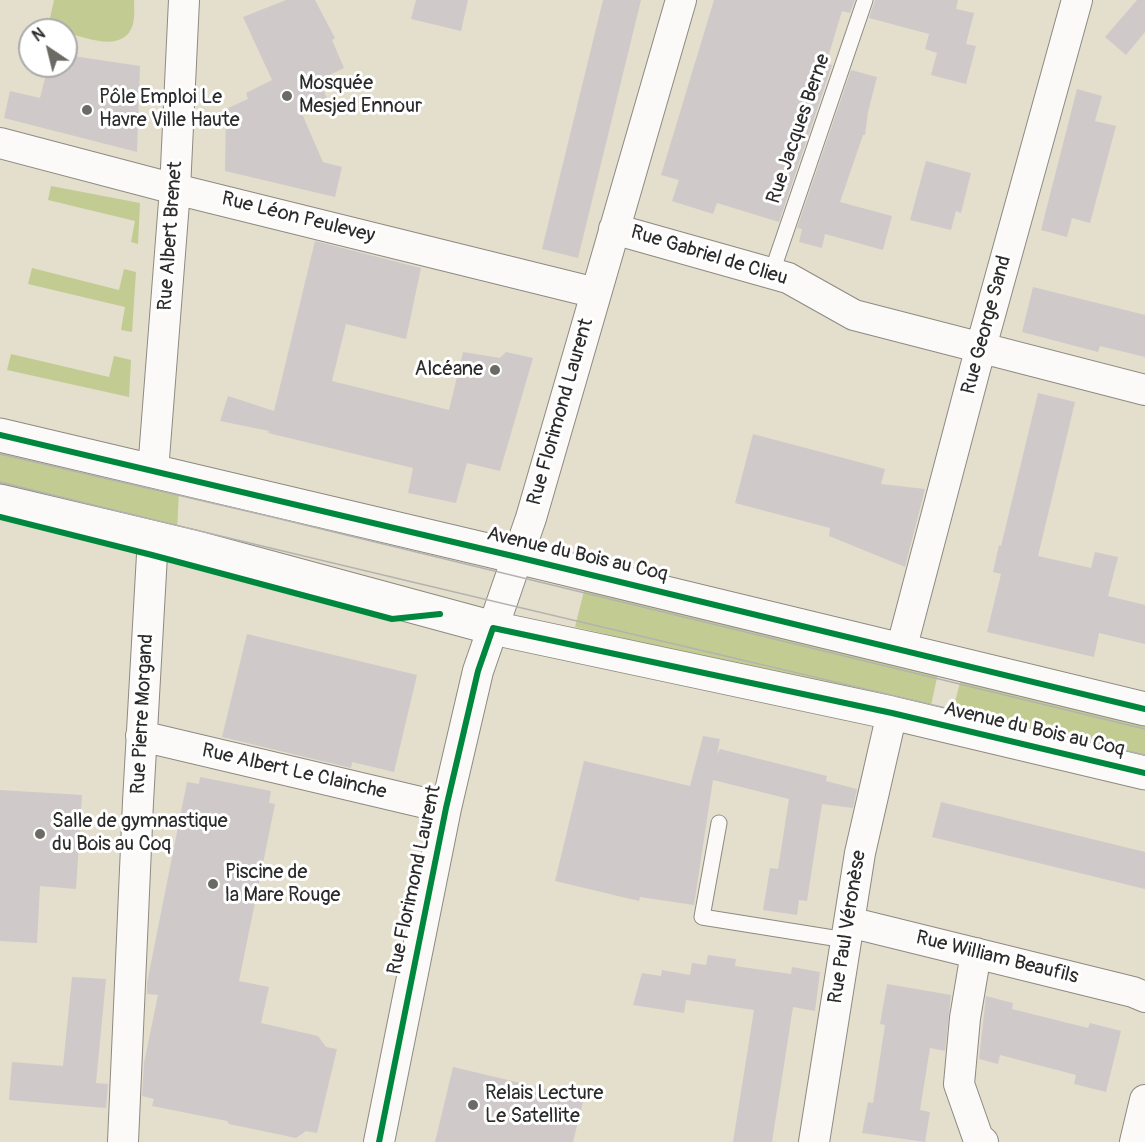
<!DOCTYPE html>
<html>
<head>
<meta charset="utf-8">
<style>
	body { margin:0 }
	#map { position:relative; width:1145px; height:1142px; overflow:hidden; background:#e4decd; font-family:Pangolin,sans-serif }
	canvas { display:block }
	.north { position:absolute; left:18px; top:18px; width:60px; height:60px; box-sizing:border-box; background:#fff; border:2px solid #aaa; border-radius:50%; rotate:325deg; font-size:16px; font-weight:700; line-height:24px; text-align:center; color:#2b2b2b }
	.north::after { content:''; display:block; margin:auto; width:21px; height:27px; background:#6c6a64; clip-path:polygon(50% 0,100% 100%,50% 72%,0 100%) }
</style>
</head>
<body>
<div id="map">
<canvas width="1145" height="1142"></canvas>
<div class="north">N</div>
</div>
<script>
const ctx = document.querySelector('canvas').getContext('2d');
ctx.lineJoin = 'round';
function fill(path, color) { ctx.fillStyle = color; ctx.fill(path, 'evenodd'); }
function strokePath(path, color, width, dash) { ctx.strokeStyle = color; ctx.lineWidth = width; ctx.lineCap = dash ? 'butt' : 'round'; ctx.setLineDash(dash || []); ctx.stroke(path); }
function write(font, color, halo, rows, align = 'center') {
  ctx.font = font + ' Pangolin,sans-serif'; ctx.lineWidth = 6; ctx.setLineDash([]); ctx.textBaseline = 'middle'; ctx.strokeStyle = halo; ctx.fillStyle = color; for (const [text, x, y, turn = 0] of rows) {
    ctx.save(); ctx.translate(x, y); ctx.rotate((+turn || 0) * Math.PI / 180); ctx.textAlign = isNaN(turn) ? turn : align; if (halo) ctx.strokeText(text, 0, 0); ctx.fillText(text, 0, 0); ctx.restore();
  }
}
fill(new Path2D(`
	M54 0H134C134 8 135 16 133 24 125 54 85 38 66 32V30L48 27Z
	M51 186 140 203 138 244 131 242 135 221 48 200Z
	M32 268 119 290 124 269 136 272 132 332 121 330 125 307 28 284Z
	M11 354 109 377 114 356 131 360 129 397 7 370Z
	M0 446 179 488 177 534 0 492Z
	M585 587 938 673 930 710 575 627Z
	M961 679 1145 723V760L952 713Z`), '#c2cc92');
fill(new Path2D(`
	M286 0H315L335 38 332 40 344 68 319 80 329 103 302 114 323 162 342 167 335 197 225 171 226 109 248 99 246 93 272 80 243 17Z
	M416 0H468L461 31 411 19Z
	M603 0H641L578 258 542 249Z
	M714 0H855L850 13 842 11 826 64 832 65 779 222 717 203 713 214 672 201 679 180 661 175Z
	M875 0H958L956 9 974 13 966 44 976 46 966 84 931 75 937 53 925 49 929 34 869 18Z
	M1137 0H1145V32L1126 55 1105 37Z
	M66 55 140 66 137 152 4 118 10 91 40 98 48 66H66Z
	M851 70 877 77 868 112 865 135H863L840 202 892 216 883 250 825 234 822 248 799 242 802 229 797 228Z
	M1077 89 1102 96 1095 121 1116 126 1090 223 1072 218 1067 237 1041 230Z
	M926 161 971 173 961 213 956 211 951 230 910 220Z
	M315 241 421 268 406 339 346 324 332 381 449 410 463 352 500 358 506 352 533 358 500 471 467 463 456 503 408 493 413 468 268 433 269 431 220 421 228 396 274 411Z
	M1033 287 1145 315V357L1100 346 1098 352 1022 332Z
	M1038 393 1075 402 1038 556 1091 568 1095 552 1118 557 1108 596 1145 605V644L1099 633 1094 657 987 632 1001 574 993 572 999 545 1001 546Z
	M753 434 885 469 881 484 925 489 905 567 829 536 830 528 735 503Z
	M247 634 417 675 394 772 352 762 351 768 222 737Z
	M703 736 720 739 717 754 720 749 827 776 826 781 857 789 853 808 822 804 807 901 799 900 797 915 763 910 770 868 778 869 789 799 713 780 694 905 640 897 639 901 555 881 584 761 690 786Z
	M200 777 271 791 269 803 275 804 239 981 269 987 261 1023 318 1036 326 1047 337 1049 317 1133 306 1131 296 1138 229 1124 227 1121 152 1106 154 1099 142 1096 144 1063 158 995 147 994V983L187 782 199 784Z
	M0 790 82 795 76 889 40 886 37 943 0 941Z
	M941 802 1145 852V889L932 837Z
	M708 955 736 959 735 966 791 974 792 967 820 972 815 1011 793 1007 772 1142H733L754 1010 686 1000 684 1013 633 1005 642 973 661 976 662 970 690 975 692 963 706 965Z
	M72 977 106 979 96 1083 108 1084 106 1108 9 1100 12 1062 63 1066Z
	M887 984 951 995 945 1051 930 1048 920 1110 930 1112 925 1142 862 1133 868 1102 873 1103 885 1025 880 1024Z
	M986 996 1013 1003 1012 1009 1088 1028 1090 1023 1121 1031 1106 1092 1074 1084 1076 1075 1000 1055 998 1064 979 1059Z
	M453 1067 584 1098 573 1142H435Z`), '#d0c9c9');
const service = new Path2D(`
	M772 272 865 0
	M719 823 702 917 846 940`);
const minor = new Path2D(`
	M0 143 175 189 596 293
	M614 229 788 278 854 315 1145 390
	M153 471 175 189 184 0
	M901 650 975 369 1077 0
	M141 736 446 808
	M849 922 1133 992 1145 997
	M976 953 965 1018 959 1084 978 1138 983 1142
	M123 1142 138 802 153 537
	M379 1142 446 808 478 671 531 518 681 0
	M814 1142 860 853 892 713
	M1135 1142 1145 1100`);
const secondary = new Path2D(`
	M0 435 517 557 1145 709
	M0 501 190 546 493 628 892 713 1145 773`);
strokePath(service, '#8d8a82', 17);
strokePath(minor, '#8d8a82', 32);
strokePath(secondary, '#8d8a82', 35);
strokePath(service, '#fbfaf8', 15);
strokePath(minor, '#fbfaf8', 30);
strokePath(secondary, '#fbfaf8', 33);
strokePath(new Path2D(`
	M0 454 268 516 1145 729
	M0 482C381 577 763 664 1145 755`), '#b3b2af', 1.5);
strokePath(new Path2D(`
	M0 435 517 557 1145 709
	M0 517 152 555 392 619 440 614
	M379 1142 446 808 478 671 493 628 892 713 1145 773`), '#00873e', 6);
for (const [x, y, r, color] of [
	[287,96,6,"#6c6a64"],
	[87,110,6,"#6c6a64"],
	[495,370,6,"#6c6a64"],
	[40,834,6,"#6c6a64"],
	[213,884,6,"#6c6a64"],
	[473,1105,6,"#6c6a64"]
]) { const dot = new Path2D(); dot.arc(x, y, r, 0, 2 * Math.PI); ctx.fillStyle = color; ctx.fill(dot); strokePath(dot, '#fff', 2); }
write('20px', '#2b2b2b', '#fff', [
	["Mosquée",299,84],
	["Mesjed Ennour",299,107],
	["Pôle Emploi Le",99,98],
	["Havre Ville Haute",99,121],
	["Alcéane",483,370,"right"],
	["Salle de gymnastique",52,822],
	["du Bois au Coq",52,845],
	["Piscine de",225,873],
	["la Mare Rouge",225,896],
	["Relais Lecture",485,1094],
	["Le Satellite",485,1117]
], 'left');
write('20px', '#2b2b2b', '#fff', [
	["Rue Jacques Berne",799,129,-71],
	["Rue Léon Peulevey",298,218,14],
	["Rue Albert Brenet",171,236,-86],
	["Rue Gabriel de Clieu",709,256,17],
	["Rue George Sand",987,325,-75],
	["Rue Florimond Laurent",561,412,-74],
	["Avenue du Bois au Coq",577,555,13],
	["Rue Pierre Morgand",143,714,-87],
	["Avenue du Bois au Coq",1034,730,13],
	["Rue Albert Le Clainche",294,772,13],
	["Rue Florimond Laurent",415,880,-78],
	["Rue Paul Véronèse",848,927,-81],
	["Rue William Beaufils",997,958,14]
]);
</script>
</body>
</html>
